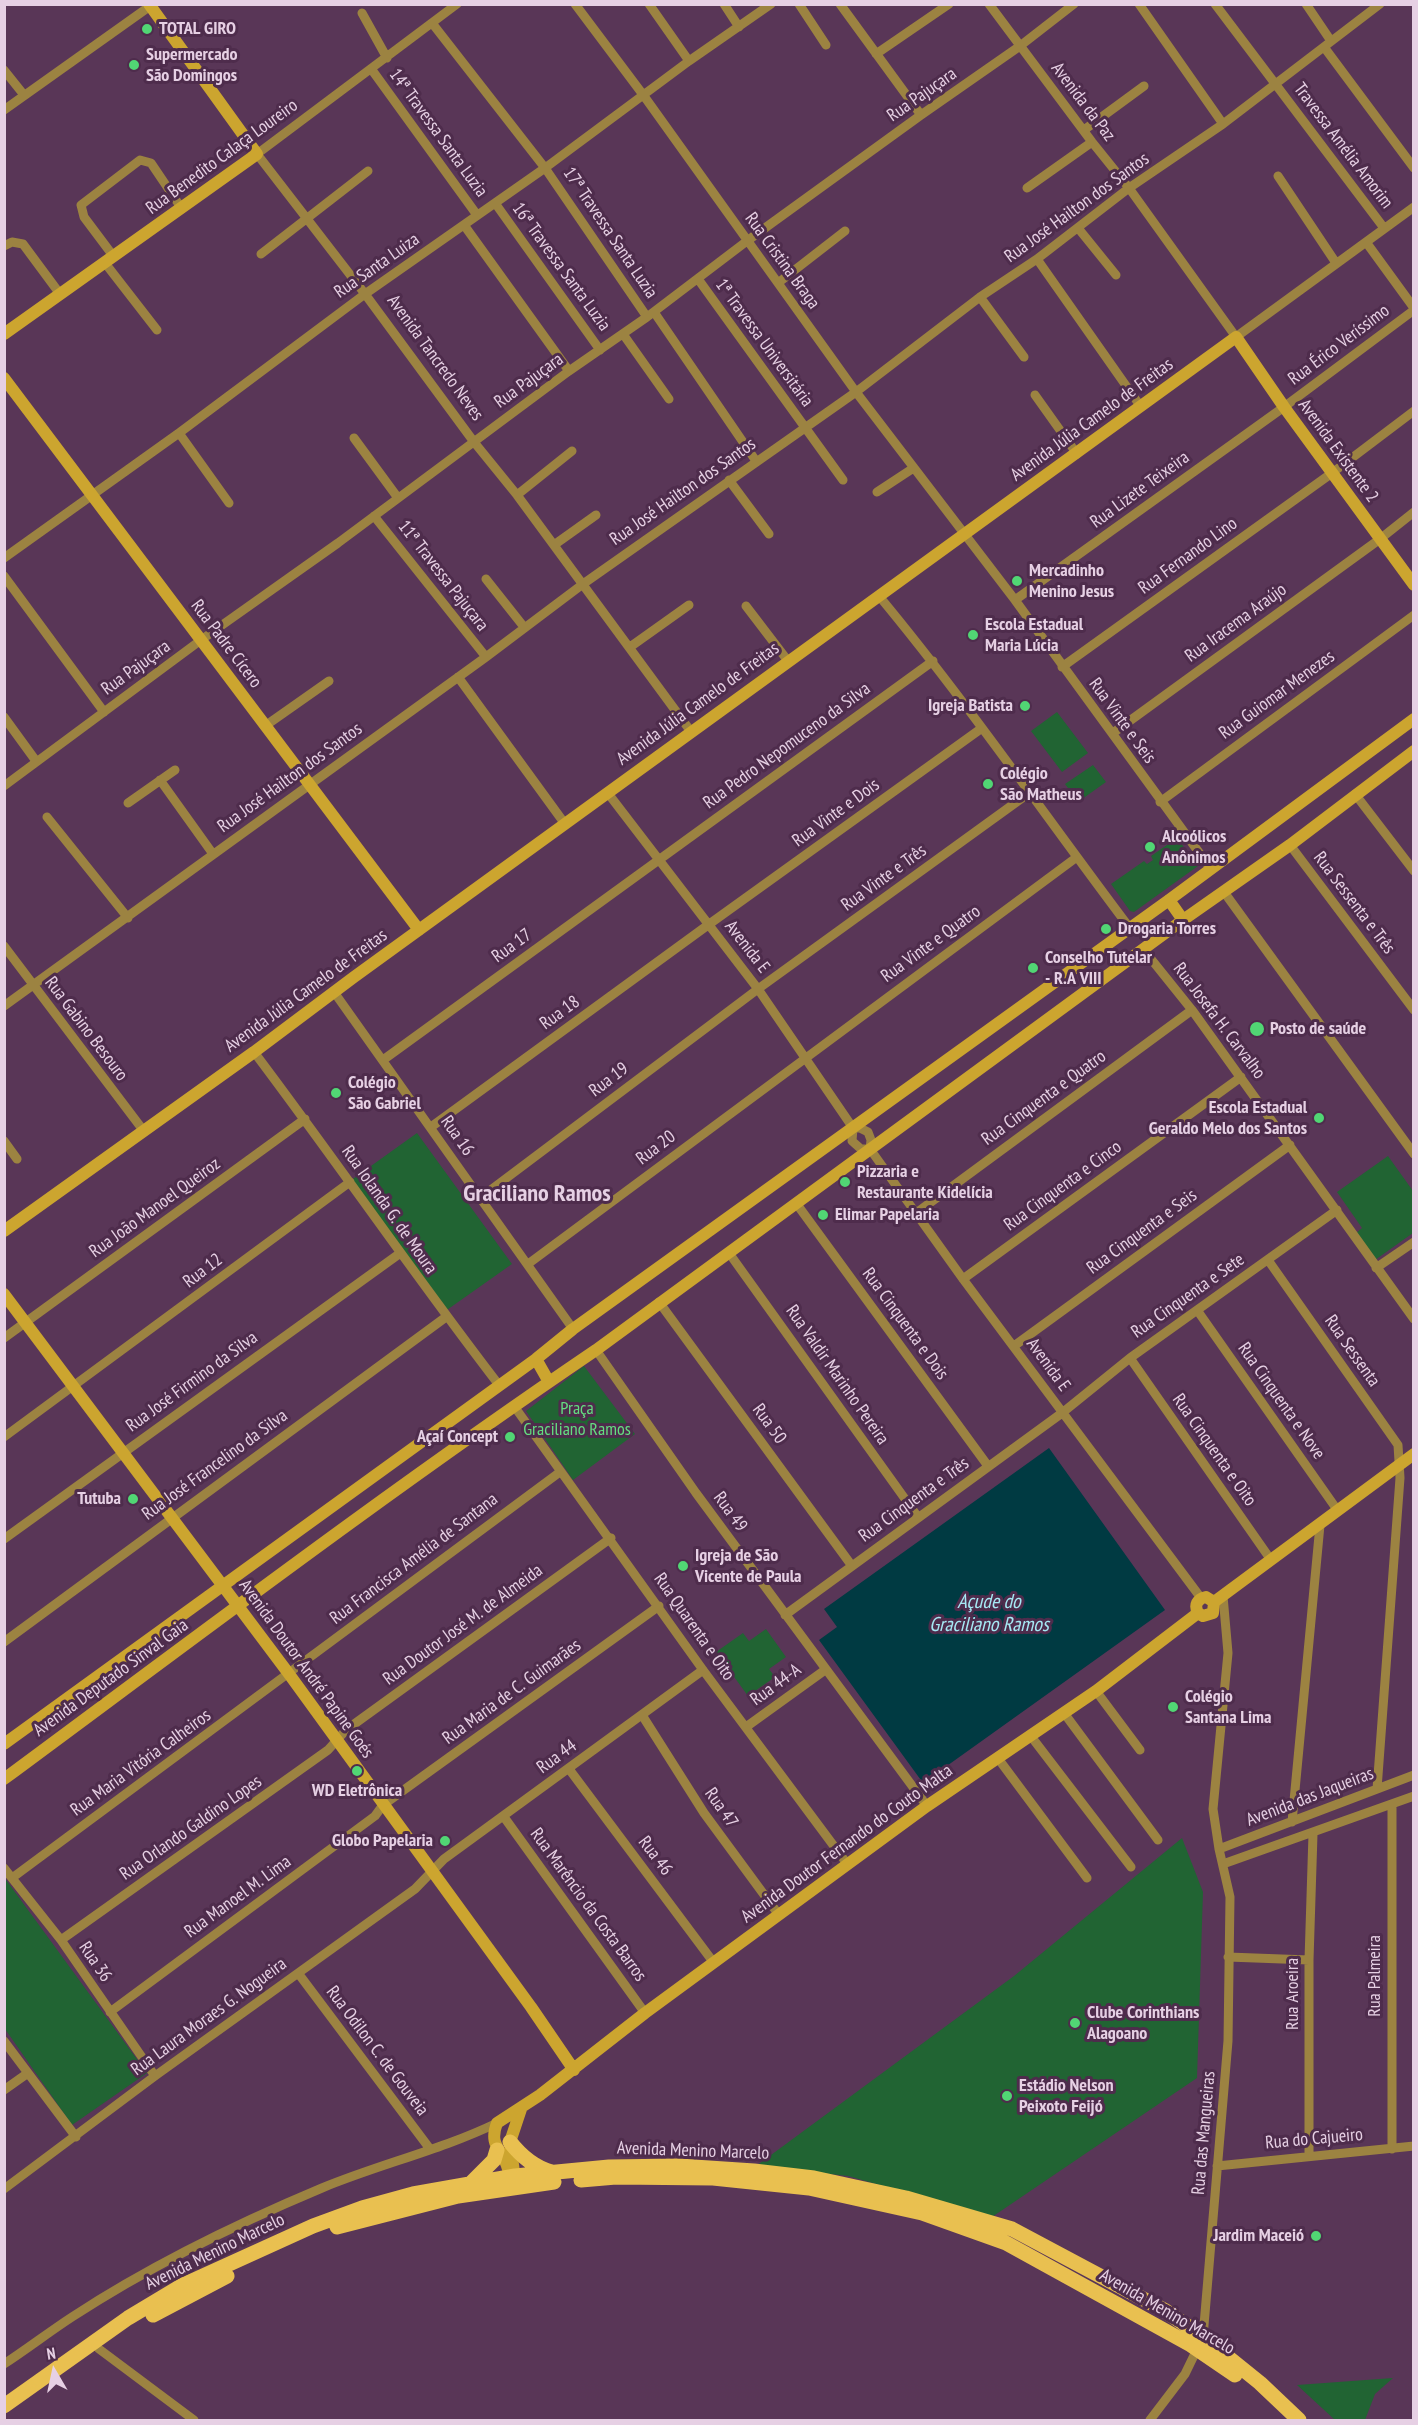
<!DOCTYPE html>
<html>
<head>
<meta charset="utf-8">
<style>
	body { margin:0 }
	#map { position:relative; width:1418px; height:2425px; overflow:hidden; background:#593657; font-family:"PT Sans Narrow",sans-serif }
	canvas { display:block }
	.frame { position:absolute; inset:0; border:6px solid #e6d0e4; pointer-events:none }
	.north { position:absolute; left:24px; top:2341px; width:60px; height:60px; -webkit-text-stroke:4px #4e2c4c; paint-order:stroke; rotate:351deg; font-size:16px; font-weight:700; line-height:24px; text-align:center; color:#e6d0e4 }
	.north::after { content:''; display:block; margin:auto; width:21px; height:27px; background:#e6d0e4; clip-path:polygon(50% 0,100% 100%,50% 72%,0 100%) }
</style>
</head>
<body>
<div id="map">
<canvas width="1418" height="2425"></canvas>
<div class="frame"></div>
<div class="north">N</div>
</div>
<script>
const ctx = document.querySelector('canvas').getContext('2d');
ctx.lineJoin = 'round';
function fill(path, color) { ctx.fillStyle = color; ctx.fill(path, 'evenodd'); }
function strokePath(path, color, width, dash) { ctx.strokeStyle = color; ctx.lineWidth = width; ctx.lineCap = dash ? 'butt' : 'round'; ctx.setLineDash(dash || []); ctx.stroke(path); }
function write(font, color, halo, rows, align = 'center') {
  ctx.font = font + ' "PT Sans Narrow",sans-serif'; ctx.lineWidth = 6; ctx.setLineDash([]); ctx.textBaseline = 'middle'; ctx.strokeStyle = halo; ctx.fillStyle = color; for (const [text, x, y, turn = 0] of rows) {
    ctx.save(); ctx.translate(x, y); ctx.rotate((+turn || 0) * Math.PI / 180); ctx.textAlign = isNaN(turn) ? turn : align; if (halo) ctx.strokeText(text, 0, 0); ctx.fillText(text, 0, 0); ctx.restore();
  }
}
fill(new Path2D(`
	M1057 712 1088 753 1062 772 1031 731Z
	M1093 765 1106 782 1078 802 1065 784Z
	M1177 838 1198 866 1134 912 1130 911 1111 884 1144 861 1147 864 1153 860 1151 856Z
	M417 1133 512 1264 444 1312 350 1181Z
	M1388 1156 1413 1191V1233L1375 1260 1355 1234 1362 1228 1337 1192Z
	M584 1366 635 1434 573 1480 526 1411Z
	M766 1629 786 1657 769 1669 775 1677 748 1696 716 1652 743 1633 749 1641Z
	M1182 1838 1203 1892 1197 2078 992 2217 848 2176 756 2166 1014 1976Z
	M4 1877 147 2073 72 2125 5 2029Z
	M1393 2378 1375 2394 1365 2420H1335L1297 2385Z`), '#216433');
fill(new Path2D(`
	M1049 1448 1165 1610 923 1783 819 1640 837 1627 824 1609Z`), '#003a42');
strokePath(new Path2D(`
	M457 4 257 154 365 294 474 442 517 495 692 733
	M575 4 644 96 856 392 1015 600 1211 869
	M649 4 689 61
	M724 4 739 27
	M799 4 826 45
	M840 4 921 115
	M989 4 1092 142 1129 188 1236 337 1414 207
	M1139 4 1223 124
	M1215 4 1384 228
	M1306 4 1331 41
	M362 13 387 58
	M432 23 545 168 647 317
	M1324 47 1414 168
	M876 54 949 4
	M4 70 24 95
	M372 70 477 215
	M4 110 153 4
	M1084 130 1144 86
	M1278 176 1336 263
	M1027 188 1092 142
	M495 203 600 350
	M464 225 569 371
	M1078 228 1116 275
	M1366 242 1414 308
	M4 246 12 242 23 244 60 294
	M261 254 368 171
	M114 257 84 217 81 205 140 160 151 163 182 209
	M1037 259 1141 407
	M105 263 157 330
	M698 279 843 480
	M778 283 845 231
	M980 297 1024 357
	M654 312 756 461
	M623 334 669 399
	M1035 395 1077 454
	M179 433 229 503
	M354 438 398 498
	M729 480 769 534
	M877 492 912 469
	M517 495 572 451
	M374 516 486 657
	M554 545 596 515
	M4 558 179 433 365 294 545 168 689 61 771 4
	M4 576 104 712
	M486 579 524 627
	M879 596C967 702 1046 817 1129 927
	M1015 600 1284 407 1414 310
	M746 606 788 661
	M630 647 689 605
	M1062 667 1332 473 1414 411
	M458 677 565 824
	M4 717 36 761
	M265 726 329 681
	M1113 733 1380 539 1414 512
	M160 780 213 854
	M4 786 201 640 338 543 569 371 647 317 747 241 921 115 1020 46 1074 4
	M607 792 758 989 853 1128
	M1355 794 1414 871
	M1160 802 1414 615
	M128 803 175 770
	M47 817 128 918
	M1290 845 1414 1010
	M1224 892 1414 1154
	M4 946 143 1130
	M1143 949 1192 1010 1414 1319
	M334 992 573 1329
	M4 1006 486 657 583 584 856 392 980 297 1037 259 1129 188 1223 124 1380 4
	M254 1052C337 1162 415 1276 499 1385
	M383 1060 933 661
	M431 1127 708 925 982 728
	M853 1128H860L868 1132 871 1140 870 1149 963 1279 1201 1598
	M853 1128 852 1141 861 1149H870
	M4 1141 17 1159
	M480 1198 758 989 1029 793
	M796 1203 988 1466
	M916 1213 1192 1010
	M729 1253 918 1517
	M1268 1260 1398 1445 1400 1478 1377 1789
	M528 1264 1077 857
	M1376 1268 1414 1242
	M963 1279 1241 1077
	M659 1302 852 1566
	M1197 1310 1338 1511
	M4 1338 305 1119
	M1014 1346 1290 1145
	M596 1350 696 1493 927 1806
	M1130 1358 1271 1560
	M514 1406 703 1670 848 1865
	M4 1437 350 1182
	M4 1539 399 1254
	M785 1615 1062 1413 1130 1358 1337 1210
	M4 1642 446 1317
	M1096 1691 1140 1750
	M1064 1713 1158 1840
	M642 1715 704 1813 779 1915
	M746 1727 825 1670
	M1030 1735 1131 1867
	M997 1757 1087 1878
	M569 1769 714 1963
	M1392 1804V2149
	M504 1817 645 2013
	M1292 1822 1320 1525
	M1219 1849 1414 1775
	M1223 1864 1414 1796
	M4 1868 61 1940 155 2076
	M12 1878 560 1472
	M61 1940 328 1750 346 1730 611 1538
	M1228 1957 1309 1960
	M298 1973 430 2149
	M110 2012 375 1816 383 1805 659 1606
	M4 2041 76 2137
	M4 2090 28 2073
	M1309 2155V1960L1313 1834
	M1217 2166 1414 2146
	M4 2189 155 2076 415 1889 444 1859 703 1670
	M99 2349 194 2420
	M4 2364C27 2349 49 2332 72 2317 150 2266 236 2224 322 2188 380 2164 441 2150 497 2123
	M1150 2420 1185 2374 1203 2337 1228 2041 1230 1897 1219 1849 1213 1809 1228 1653 1223 1596`), '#9c8341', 9);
strokePath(new Path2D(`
	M4 334 257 154 149 4
	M4 378 419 930
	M1169 900 1183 920
	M4 1231 254 1052 354 977 1236 337 1284 407 1414 585
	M4 1294 289 1674 531 2007 574 2070
	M536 1359 549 1382
	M1214 1602 1414 1454
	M1198 1613C1194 1605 1197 1599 1206 1597L1214 1602
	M1198 1613 1203 1616 1213 1613 1214 1602
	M4 1744 536 1359 573 1329 1169 900 1414 719
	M4 1779C200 1634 394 1487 596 1350L1183 920 1290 845 1414 751
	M514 2172 510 2142 521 2109
	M509 2184C508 2179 509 2174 508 2169 503 2149 488 2147 497 2123L540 2095 645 2013 927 1806 1096 1691 1198 1613`), '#cca52f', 12);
strokePath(new Path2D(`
	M510 2142C521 2156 534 2167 551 2172
	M581 2180 616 2177 713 2178 809 2188 922 2213 1006 2243 1191 2345 1235 2375
	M472 2182 494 2160 497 2150
	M337 2227 458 2196 554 2182
	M153 2315 227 2276
	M4 2406 128 2318 183 2285 313 2226 362 2208 413 2194 515 2176 609 2167 679 2166 754 2171 814 2178 906 2198 1012 2229 1164 2310 1203 2337 1260 2383 1299 2420`), '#e9c050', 15);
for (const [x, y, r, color] of [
	[147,29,6,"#51d674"],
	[134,65,6,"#51d674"],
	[1017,581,6,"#51d674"],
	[973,635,6,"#51d674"],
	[1025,706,6,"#51d674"],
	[988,784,6,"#51d674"],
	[1150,847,6,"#51d674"],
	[1106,929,6,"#51d674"],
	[1033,968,6,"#51d674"],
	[1257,1029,8,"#51d674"],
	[336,1093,6,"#51d674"],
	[1319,1118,6,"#51d674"],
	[845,1182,6,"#51d674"],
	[823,1215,6,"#51d674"],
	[510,1437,6,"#51d674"],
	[133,1499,6,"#51d674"],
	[683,1566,6,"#51d674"],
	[1173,1707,6,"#51d674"],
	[357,1771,6,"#51d674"],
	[445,1841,6,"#51d674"],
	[1075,2023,6,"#51d674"],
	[1007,2096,6,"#51d674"],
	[1316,2236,6,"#51d674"]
]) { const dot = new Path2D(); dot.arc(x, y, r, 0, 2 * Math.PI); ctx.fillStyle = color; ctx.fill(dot); strokePath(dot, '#4e2c4c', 2); }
write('bold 18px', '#e6d0e4', '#4e2c4c', [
	["TOTAL GIRO",159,29],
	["Supermercado",146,55],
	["São Domingos",146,76],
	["Mercadinho",1029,571],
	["Menino Jesus",1029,592],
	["Escola Estadual",985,625],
	["Maria Lúcia",985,646],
	["Igreja Batista",1013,706,"right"],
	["Colégio",1000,774],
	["São Matheus",1000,795],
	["Alcoólicos",1162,837],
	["Anônimos",1162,858],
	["Drogaria Torres",1118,929],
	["Conselho Tutelar",1045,958],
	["- R.A VIII",1045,979],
	["Posto de saúde",1270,1029],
	["Colégio",348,1083],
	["São Gabriel",348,1104],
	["Escola Estadual",1307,1108,"right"],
	["Geraldo Melo dos Santos",1307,1129,"right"],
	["Pizzaria e",857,1172],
	["Restaurante Kidelícia",857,1193],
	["Elimar Papelaria",835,1215],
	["Açaí Concept",498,1437,"right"],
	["Tutuba",121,1499,"right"],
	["Igreja de São",695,1556],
	["Vicente de Paula",695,1577],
	["Colégio",1185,1697],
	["Santana Lima",1185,1718],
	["WD Eletrônica",357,1791,"center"],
	["Globo Papelaria",433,1841,"right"],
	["Clube Corinthians",1087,2013],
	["Alagoano",1087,2034],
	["Estádio Nelson",1019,2086],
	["Peixoto Feijó",1019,2107],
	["Jardim Maceió",1304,2236,"right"]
], 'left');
write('18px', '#e6d0e4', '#4e2c4c', [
	["Rua Pajuçara",922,95,-35],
	["Avenida da Paz",1083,102,53],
	["14ª Travessa Santa Luzia",438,133,54],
	["Travessa Amélia Amorim",1343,146,53],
	["Rua Benedito Calaça Loureiro",222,157,-36],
	["Rua José Hailton dos Santos",1077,208,-36],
	["17ª Travessa Santa Luzia",610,233,56],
	["Rua Cristina Braga",782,261,54],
	["Rua Santa Luiza",377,266,-35],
	["16ª Travessa Santa Luzia",561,267,54],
	["1ª Travessa Universitária",764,343,54],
	["Rua Érico Veríssimo",1339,345,-37],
	["Avenida Tancredo Neves",435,358,54],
	["Rua Pajuçara",529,381,-36],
	["Avenida Júlia Camelo de Freitas",1092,420,-36],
	["Avenida Existente 2",1338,451,54],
	["Rua Lizete Teixeira",1140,490,-36],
	["Rua José Hailton dos Santos",683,492,-35],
	["Rua Fernando Lino",1188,556,-36],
	["11ª Travessa Pajuçara",443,576,52],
	["Rua Iracema Araújo",1236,623,-36],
	["Rua Padre Cícero",226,644,53],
	["Rua Pajuçara",136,668,-36],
	["Rua Guiomar Menezes",1277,695,-36],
	["Avenida Júlia Camelo de Freitas",698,704,-36],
	["Rua Vinte e Seis",1122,721,54],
	["Rua Pedro Nepomuceno da Silva",787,746,-36],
	["Rua José Hailton dos Santos",290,778,-36],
	["Rua Vinte e Dois",836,813,-36],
	["Rua Vinte e Três",884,878,-36],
	["Rua Sessenta e Três",1354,903,53],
	["Rua Vinte e Quatro",931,944,-36],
	["Rua 17",512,946,-36],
	["Avenida E",747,947,52],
	["Avenida Júlia Camelo de Freitas",306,991,-36],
	["Rua 18",560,1013,-36],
	["Rua Josefa H. Carvalho",1219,1021,53],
	["Rua Gabino Besouro",86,1029,53],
	["Rua 19",609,1080,-37],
	["Rua Cinquenta e Quatro",1044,1098,-36],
	["Rua 16",457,1136,55],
	["Rua 20",656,1148,-37],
	["Rua Cinquenta e Cinco",1063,1186,-36],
	["Rua João Manoel Queiroz",155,1208,-36],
	["Rua Iolanda G. de Moura",389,1210,55],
	["Rua Cinquenta e Seis",1142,1232,-36],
	["Rua 12",203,1271,-37],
	["Rua Cinquenta e Sete",1188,1296,-35],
	["Rua Cinquenta e Dois",905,1324,54],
	["Rua Sessenta",1352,1351,55],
	["Avenida E",1048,1365,54],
	["Rua Valdir Marinho Pereira",837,1375,55],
	["Rua José Firmino da Silva",192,1382,-36],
	["Rua Cinquenta e Nove",1281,1401,55],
	["Rua 50",769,1424,54],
	["Rua Cinquenta e Oito",1214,1450,55],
	["Rua José Francelino da Silva",215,1465,-36],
	["Rua Cinquenta e Três",914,1500,-36],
	["Rua 49",730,1512,54],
	["Rua Francisca Amélia de Santana",414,1559,-37],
	["Rua Doutor José M. de Almeida",463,1625,-36],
	["Rua Quarenta e Oito",694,1627,55],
	["Avenida Doutor André Papine Goés",306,1669,54],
	["Avenida Deputado Sinval Gaia",111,1678,-36],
	["Rua 44-A",776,1685,-36],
	["Rua Maria de C. Guimarães",512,1692,-36],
	["Rua 44",557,1757,-36],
	["Rua Maria Vitória Calheiros",141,1763,-36],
	["Avenida das Jaqueiras",1310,1797,-21],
	["Rua 47",721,1808,55],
	["Rua Orlando Galdino Lopes",191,1828,-35],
	["Avenida Doutor Fernando do Couto Malta",847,1844,-36],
	["Rua 46",655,1856,53],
	["Rua Manoel M. Lima",238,1897,-36],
	["Rua Marêncio da Costa Barros",588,1905,54],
	["Rua 36",95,1962,56],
	["Rua Palmeira",1375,1976,-90],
	["Rua Aroeira",1293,1994,-90],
	["Rua Laura Moraes G. Nogueira",209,2017,-36],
	["Rua Odilon C. de Gouveia",377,2051,53],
	["Rua das Mangueiras",1204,2133,-85],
	["Rua do Cajueiro",1314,2139,-5],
	["Avenida Menino Marcelo",693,2151,2],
	["Avenida Menino Marcelo",215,2252,-26],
	["Avenida Menino Marcelo",1167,2312,30]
]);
write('18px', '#64de81', '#4e2c4c', [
	["Praça",577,1409],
	["Graciliano Ramos",577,1430]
]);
write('italic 20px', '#a6e9f4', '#4e2c4c', [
	["Açude do",989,1602],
	["Graciliano Ramos",989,1625]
]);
write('bold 24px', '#e6d0e4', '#4e2c4c', [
	["Graciliano Ramos",537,1194]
]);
</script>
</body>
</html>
